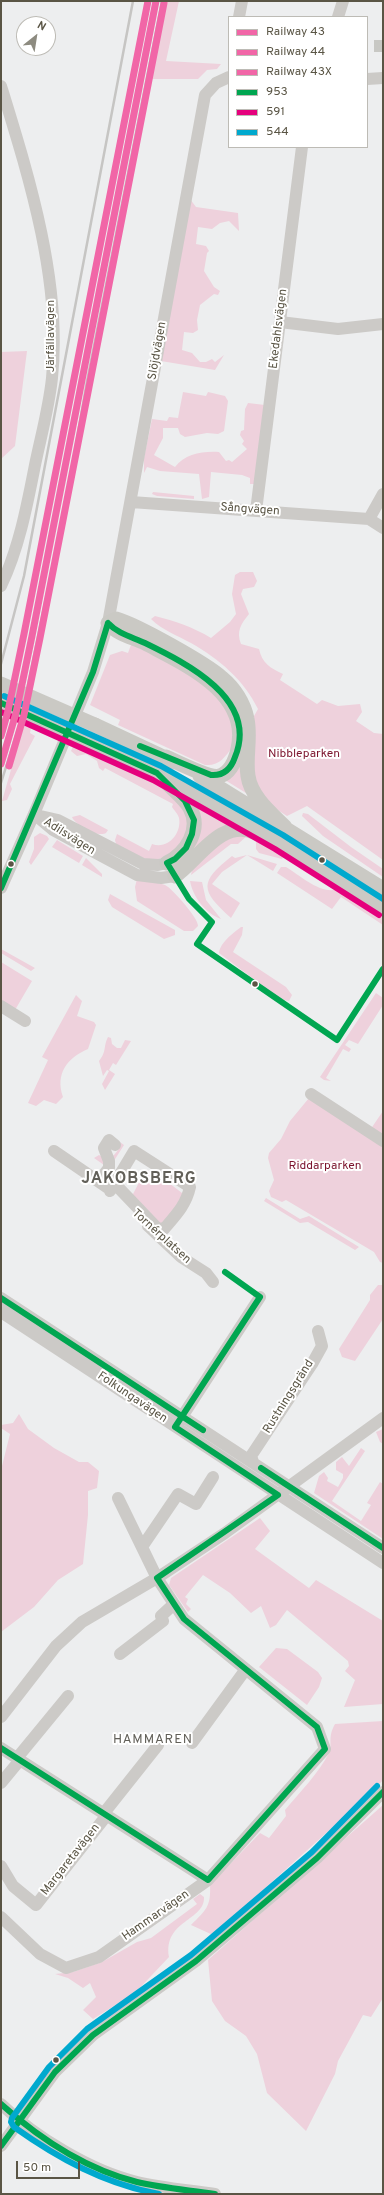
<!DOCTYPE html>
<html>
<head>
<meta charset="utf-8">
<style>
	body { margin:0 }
	#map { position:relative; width:384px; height:2195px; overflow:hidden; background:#edeeef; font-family:Overpass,sans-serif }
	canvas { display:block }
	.frame { position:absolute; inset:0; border:2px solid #5a5545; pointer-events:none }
	.legend { position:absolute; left:228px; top:16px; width:140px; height:132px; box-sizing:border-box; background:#fff; border:1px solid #bdbbb5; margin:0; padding:5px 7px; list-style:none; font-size:12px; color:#5a5545 }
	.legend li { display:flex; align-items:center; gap:8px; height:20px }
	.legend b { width:20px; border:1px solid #bdbbb5 }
	.north { position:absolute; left:16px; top:16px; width:40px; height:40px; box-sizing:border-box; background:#fff; border:1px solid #bdbbb5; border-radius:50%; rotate:30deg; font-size:11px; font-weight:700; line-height:16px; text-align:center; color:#5a5545 }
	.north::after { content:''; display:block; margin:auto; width:14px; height:18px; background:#8d8b80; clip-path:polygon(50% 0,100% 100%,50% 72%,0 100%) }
	.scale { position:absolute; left:16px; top:2161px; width:64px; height:18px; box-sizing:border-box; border:2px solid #5a5545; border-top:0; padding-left:5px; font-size:12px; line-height:14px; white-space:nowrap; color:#5a5545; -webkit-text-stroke:3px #fff; paint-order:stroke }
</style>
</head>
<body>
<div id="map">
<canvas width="384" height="2195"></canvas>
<div class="frame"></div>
<ul class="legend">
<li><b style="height:5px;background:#f166a7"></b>Railway 43</li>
<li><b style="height:5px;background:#f166a7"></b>Railway 44</li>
<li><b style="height:5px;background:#f166a7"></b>Railway 43X</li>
<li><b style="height:5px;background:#00a651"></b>953</li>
<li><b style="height:5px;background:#e5007d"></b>591</li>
<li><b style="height:5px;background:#00a9ce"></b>544</li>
</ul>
<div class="north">N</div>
<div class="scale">50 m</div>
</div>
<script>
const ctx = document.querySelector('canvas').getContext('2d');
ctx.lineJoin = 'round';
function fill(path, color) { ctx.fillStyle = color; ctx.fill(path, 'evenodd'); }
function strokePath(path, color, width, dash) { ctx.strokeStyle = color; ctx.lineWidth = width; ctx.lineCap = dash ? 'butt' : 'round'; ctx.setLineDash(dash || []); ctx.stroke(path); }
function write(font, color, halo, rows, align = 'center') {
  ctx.font = font + ' Overpass,sans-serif'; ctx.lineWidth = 4; ctx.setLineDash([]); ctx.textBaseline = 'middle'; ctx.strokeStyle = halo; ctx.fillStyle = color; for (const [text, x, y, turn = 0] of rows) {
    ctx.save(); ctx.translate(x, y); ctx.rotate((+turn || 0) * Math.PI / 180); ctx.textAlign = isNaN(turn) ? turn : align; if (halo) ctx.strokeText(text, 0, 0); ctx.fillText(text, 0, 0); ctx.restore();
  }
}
fill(new Path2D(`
	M167 1H179L166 61 221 64 217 69 207 70 198 79H152Z
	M190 199 196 207 238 213 239 231 229 221 220 223 212 229 198 227 196 244 206 246 209 251 207 253 204 271 214 287 220 291 218 295 214 294 200 305 197 320 198 330 193 333 184 332 182 350 192 353 200 362H206L212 359 215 362 224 355 215 370 161 361Z
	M27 351 15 446 1 459V352Z
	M183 392 206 396 208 392 225 396 228 401 224 431 218 434 207 433 185 437 180 434 178 428H163V438L154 455 175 467C185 454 202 451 219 452L226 461 229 460 232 462 247 449 242 444 244 441 240 435 241 431 244 430 245 409 248 403 265 405 254 484H250V478L242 475 211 472 209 497 202 499 199 474 160 471 147 467 144 473V458L152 419 167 421 169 417 178 418Z
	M153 492 194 496V499L157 496 152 494Z
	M240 572H253L257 581 254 587 243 589 241 594 249 614C241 624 236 631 241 644L259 649C262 663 270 668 283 674L280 680 317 704 322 700 338 706 360 704 362 712 356 721 374 733 383 734V860L307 806 287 816 270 805 254 781V716L258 709C244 680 219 659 191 643 178 636 162 630 151 619L155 616C175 621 193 627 211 638L230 622 236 614 232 594 235 575Z
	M133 630C174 652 240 677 245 729 247 750 242 771 246 793L225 780C237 769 241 756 243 740 250 682 173 655 132 633Z
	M132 642 192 675 219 694 231 714 233 746C225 757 220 766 205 765L118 725 120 720 90 705 110 655 122 651 128 653Z
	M25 721 32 723 30 733 35 736 10 784 12 789 7 800 2 801Z
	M75 742C104 756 165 780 183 806 198 828 175 861 150 860 139 859 126 849 116 844L115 840 117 834 149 851 152 844C168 850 182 833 179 818 178 814 174 810 172 807L173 804 105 768 103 771 99 768 97 761 86 754 77 756 71 751Z
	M125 746 199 784 383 894V900L123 751Z
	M194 802 232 824 184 862Z
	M303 813 308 814 351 847 383 869V877L323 836 302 816Z
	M80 815 108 830 106 833C98 838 75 825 72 817Z
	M40 833 47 836 49 839 31 865 29 862 34 849V837Z
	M249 834 238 844H231L191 875 192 870 222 838Z
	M57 840 83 856 79 863 52 847Z
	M262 841 284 855 282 859 259 853 256 849V842Z
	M247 855 222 872 212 884 240 903 231 918C200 890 199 882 232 856L235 858 247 855 277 864 273 871Z
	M86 858 102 874V877L82 865Z
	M281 867H286C301 876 321 895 338 889L383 918V925L341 897 332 909 277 873Z
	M137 879C146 882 157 882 165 885 172 888 199 919 198 926L193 931H184L137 901 135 887Z
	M190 881 202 882 206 900 221 919C205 913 193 897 190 881Z
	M110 894 175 930V935L164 939 112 907 108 900Z
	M241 927H243L242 935 233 952 286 987 292 995 289 1001 280 999 219 953C220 943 233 933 241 927Z
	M1 949 35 968 31 971 1 953Z
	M1 962 32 981 15 1010 1 1001Z
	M376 993 383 998V1005L358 1044 349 1040 345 1045 351 1049 349 1052 343 1049 326 1078 331 1081 324 1080 320 1077Z
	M76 995 82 1001 77 1016 94 1022 96 1025 88 1049C67 1058 55 1074 63 1097L56 1104 44 1100 36 1106 28 1103 48 1060 42 1057Z
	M108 1037 111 1038 112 1044 117 1048H121L125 1040 131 1041 116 1065 113 1063 109 1070 115 1074 105 1090 102 1084 109 1071 107 1070 103 1076 99 1061C107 1051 103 1047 108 1037Z
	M309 1098 366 1136 383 1111V1263L380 1262 374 1252 286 1200 282 1202 271 1197 269 1191 274 1180 268 1158 269 1153 281 1139 290 1121Z
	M117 1140 124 1145 110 1167 100 1177 98 1175 104 1165 94 1158 99 1155 106 1159 114 1155 119 1149Z
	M147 1170 165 1180 186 1196 162 1225 131 1193 133 1194 145 1171Z
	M266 1198 300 1219 309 1216 359 1247 355 1250 308 1222 300 1223 264 1201Z
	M378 1285H383V1319L355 1361 342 1357 339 1349 370 1300V1295Z
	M19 1414 28 1429 54 1448 79 1462H88L99 1471 97 1488 88 1491V1515L83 1564 58 1580 34 1607 1 1632V1470L10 1434 1 1428V1425L13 1423Z
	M383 1429V1444L380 1442 376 1432Z
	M361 1448 365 1451 332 1501 361 1521 371 1505 367 1503 380 1482 383 1484V1539L314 1493 319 1476 324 1472 328 1478 327 1481 338 1487 343 1478V1474L336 1470V1462L342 1457 349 1466Z
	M260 1518 270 1531 255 1549 309 1588 316 1580 383 1621V1704L344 1707 355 1680 345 1671 349 1666 348 1661 287 1610 276 1625 270 1628 261 1606 251 1613 230 1593 203 1575 185 1597 188 1599 186 1604 191 1609 188 1612 169 1585 171 1578Z
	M276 1648 287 1649 318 1672 322 1678 319 1687 307 1705 259 1667Z
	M383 1721V1780L375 1789 213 1935 191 1925C206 1910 211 1907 210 1885L260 1833 269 1838 286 1816 285 1810C300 1792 318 1774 329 1753 333 1744 327 1738 335 1724Z
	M383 1805V1998L371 2017 363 2015 338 2061 335 2074 306 2131 267 2093 257 2054 246 2036 225 2021 212 2001 208 1960Z
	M200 1894 204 1897C205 1921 163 1920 169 1957L135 1993 93 2019 83 2010 96 1997 90 1983 83 1988 68 1978 55 1974 73 1972 102 1962 137 1942 151 1938 197 1904 193 1899Z`), '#eed1dc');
fill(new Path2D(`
	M300 1160 320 1161 323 1165 301 1167Z`), '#edc7a5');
strokePath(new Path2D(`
	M374 46H383`), '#c8c8c4', 12, [12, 6]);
strokePath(new Path2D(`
	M239 17 242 1
	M338 17 343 1
	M367 79 383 78
	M1 86C29 177 62 282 52 378 49 407 41 436 35 465 27 506 19 548 1 586
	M280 322 338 329 383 324
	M131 502 369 519 383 528
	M256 511 302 147
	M369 519 383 494
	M34 814 53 830 137 875 161 878 175 876
	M36 815 58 820 143 864 158 865 167 863
	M1 888 34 814 93 672 108 623 205 95 216 83 229 77
	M1 1006 25 1021
	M311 1094 383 1141
	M54 1151 108 1188
	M110 1191 134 1151 190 1187C186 1205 176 1215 164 1229L157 1228 115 1184 105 1181V1173L109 1168V1161L104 1148 109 1140 115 1145
	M148 1226 181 1257 206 1273 213 1282
	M1 1298 383 1548
	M1 1312 383 1563
	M178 1423 260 1297
	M253 1462 251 1456 312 1364 322 1346 318 1331
	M142 1547 178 1494 196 1504 213 1477
	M120 1654 163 1621 161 1616 174 1604
	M1 1717 56 1646 82 1622 157 1578 225 1533 383 1418
	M192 1743 246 1669
	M1 1748 208 1880
	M17 1758 68 1696
	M1 1783 20 1760
	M104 1813 158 1745
	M1 1866 13 1886 36 1905 107 1815
	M1 1917 40 1954 66 1968 99 1957 208 1880 325 1749 317 1727 184 1619 157 1578 118 1498
	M1 2104C35 2137 91 2171 137 2182 163 2188 189 2190 215 2194
	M1 2146 55 2072 93 2035 196 1961 317 1858 383 1792`), '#cccac7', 12);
strokePath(new Path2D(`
	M95 725 174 762
	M88 741C111 752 134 762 157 773 235 812 309 861 383 908
	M166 757C177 762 210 779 220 776 231 772 236 758 238 749 251 692 184 664 145 643 132 637 117 634 108 623L116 619C137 625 205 663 222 678 234 688 244 703 247 719 251 738 245 757 248 776 251 797 271 813 285 827
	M200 776 383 889
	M167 863C186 853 202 830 190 808 185 799 176 792 169 785
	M175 876C198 860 221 818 254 832`), '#cac9c4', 15);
strokePath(new Path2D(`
	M1 664 24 576 133 1
	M1 783 21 719 68 490 87 381 162 1`), '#c6c5c3', 2.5);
strokePath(new Path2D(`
	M1 684 95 725
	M1 703 88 741`), '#cac9c4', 15);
strokePath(new Path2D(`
	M108 623C118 634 132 637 145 643 186 663 259 699 235 757 231 769 224 776 211 775L140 746
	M1 703 157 773 185 801 194 820 192 834 186 848 175 859 167 863 189 899 212 922 197 944 337 1040 383 969
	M1 888 93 672 108 623
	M225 1272 260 1297
	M1 1298 203 1430
	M261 1468 383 1548
	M1 1748 208 1880 325 1749 317 1727 184 1619 157 1578 278 1495 175 1427 260 1297
	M1 2104C40 2139 86 2169 137 2182 162 2188 189 2190 215 2194
	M1 2146 55 2072 93 2035 196 1961 317 1858 383 1792`), '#00a651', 6);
strokePath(new Path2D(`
	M1 712 153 780 275 849 379 915`), '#e5007d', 6);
strokePath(new Path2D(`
	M4 696 161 766 283 835 383 899
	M159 2194C105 2184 59 2159 14 2127L11 2122 12 2118 49 2067 87 2029 191 1955 312 1852 377 1786`), '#00a9ce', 6);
strokePath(new Path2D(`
	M1 764 16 713 32 636 156 1`), '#f166a7', 7);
strokePath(new Path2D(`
	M9 766 24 715 40 638 164 3`), '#f166a7', 7);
strokePath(new Path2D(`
	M1 736 8 711 24 634 148 1`), '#f166a7', 7);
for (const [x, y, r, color] of [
	[322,860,3.5,"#5a5545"],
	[11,864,3.5,"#5a5545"],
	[255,984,3.5,"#5a5545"],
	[56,2060,3.5,"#5a5545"]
]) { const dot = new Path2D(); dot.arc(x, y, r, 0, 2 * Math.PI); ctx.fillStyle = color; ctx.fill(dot); strokePath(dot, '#fff', 1.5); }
write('12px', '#5a5545', '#fff', [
	["Ekedahlsvägen",279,329,-83],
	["Järfällavägen",52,336,-90],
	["Slöjdvägen",158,351,-80],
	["Sångvägen",250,510,4],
	["Adilsvägen",69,837,32],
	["Tornérplatsen",161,1237,42],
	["Rustningsgränd",289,1397,-58],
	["Folkungavägen",132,1398,34],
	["Margaretavägen",71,1860,-52],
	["Hammarvägen",156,1916,-35]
]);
write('12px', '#7c152e', '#fff', [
	["Nibbleparken",304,755],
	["Riddarparken",325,1167]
]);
ctx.letterSpacing = '1px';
write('13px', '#626059', '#fff', [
	["HAMMAREN",153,1740]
]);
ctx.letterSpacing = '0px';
ctx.letterSpacing = '1px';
write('bold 16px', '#626059', '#fff', [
	["JAKOBSBERG",139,1180]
]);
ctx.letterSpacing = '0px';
</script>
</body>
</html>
